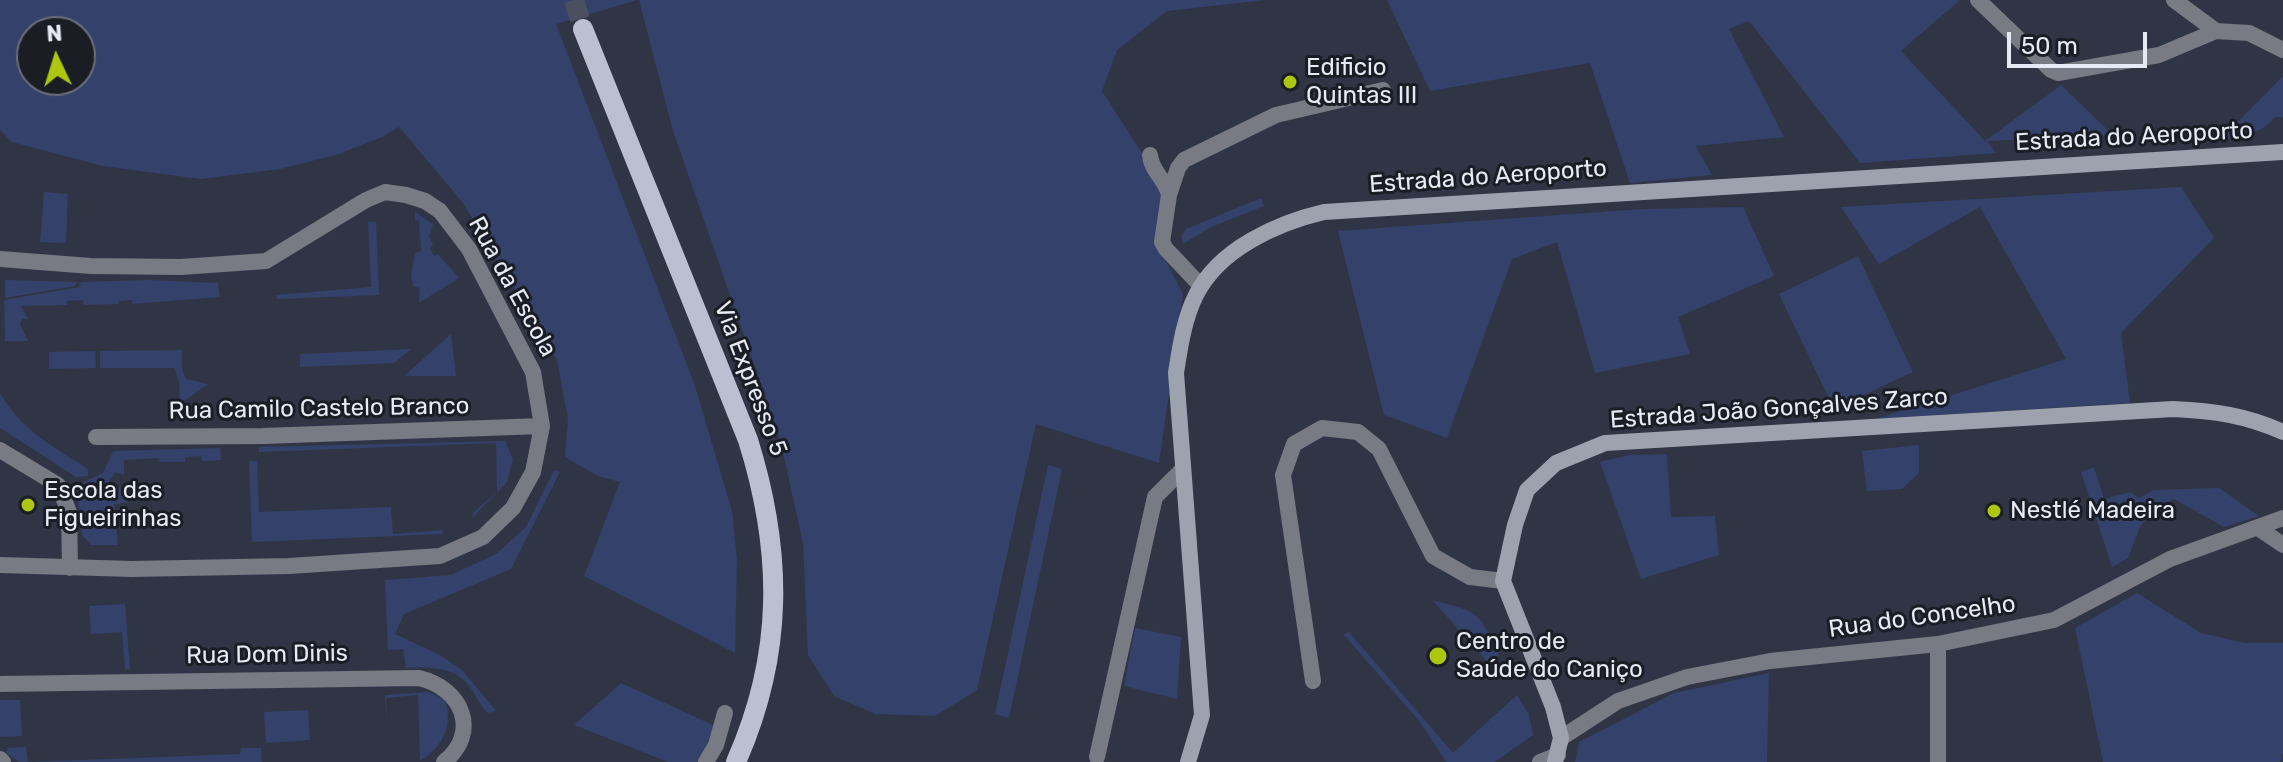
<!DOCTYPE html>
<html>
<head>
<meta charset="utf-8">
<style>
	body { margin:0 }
	#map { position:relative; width:2283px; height:762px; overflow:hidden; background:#303545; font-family:Rubik,sans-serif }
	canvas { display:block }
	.north { position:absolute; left:16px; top:16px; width:80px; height:80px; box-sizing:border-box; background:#1a1d24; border:2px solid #6c6f78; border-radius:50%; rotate:356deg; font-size:22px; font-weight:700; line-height:32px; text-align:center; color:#e6eaf5 }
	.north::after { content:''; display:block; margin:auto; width:28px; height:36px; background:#adc610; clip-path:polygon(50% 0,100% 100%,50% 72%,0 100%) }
	.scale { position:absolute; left:2007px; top:32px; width:140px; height:36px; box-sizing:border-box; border:4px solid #e6eaf5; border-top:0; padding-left:10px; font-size:24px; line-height:28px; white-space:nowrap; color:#e6eaf5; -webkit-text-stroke:6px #1a1d24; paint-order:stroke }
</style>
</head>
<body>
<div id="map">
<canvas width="2283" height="762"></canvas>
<div class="north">N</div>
<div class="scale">50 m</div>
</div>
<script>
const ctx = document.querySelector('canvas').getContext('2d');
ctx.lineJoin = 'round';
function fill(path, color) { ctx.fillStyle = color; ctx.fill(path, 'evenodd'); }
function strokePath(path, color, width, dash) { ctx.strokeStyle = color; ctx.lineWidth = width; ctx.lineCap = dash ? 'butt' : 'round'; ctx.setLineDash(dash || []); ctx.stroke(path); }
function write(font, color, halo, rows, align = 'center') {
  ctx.font = font + ' Rubik,sans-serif'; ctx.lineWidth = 6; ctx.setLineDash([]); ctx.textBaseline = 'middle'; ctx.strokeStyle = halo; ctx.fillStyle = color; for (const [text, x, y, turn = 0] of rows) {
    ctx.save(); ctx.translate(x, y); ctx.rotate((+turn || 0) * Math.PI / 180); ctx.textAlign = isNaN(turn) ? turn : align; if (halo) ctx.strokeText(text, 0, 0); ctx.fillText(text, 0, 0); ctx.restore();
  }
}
fill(new Path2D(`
	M0 0H637L556 24 694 383 732 511 737 559 735 653 584 576 620 482 598 476 565 457 568 419 557 360 463 203 399 127 382 137 339 154 280 169 201 179 103 166 12 142 0 130ZM80 32V80H32V32Z
	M639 0H1265L1167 11 1117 50 1102 91 1171 198 1163 255 1183 294 1159 463 1036 424 977 690 935 716 875 714 834 696 808 655 803 543 780 439 673 131Z
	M1387 0H1960L1901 51 1985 141 2061 85 2113 135 1987 141 1996 153 1860 163 1749 21 1729 29 1784 137 1696 146 1712 175 1630 183 1590 63 1430 91Z
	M2283 76V117H2275C2260 135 2242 137 2220 140Z
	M2181 187 2214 238 2121 333 2130 403 1876 419 2066 359 1980 207 1879 264 1841 207Z
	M44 192 68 194 66 243 40 242Z
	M1261 198 1264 206 1211 227 1183 244 1181 236 1186 229Z
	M1743 207 1774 276 1678 317 1690 354 1595 373 1557 242 1512 259 1447 438 1384 415 1338 231 1642 209Z
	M415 212 433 224 429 237 433 245 430 248 434 256 438 254 459 278 419 303 420 288 413 286 411 275 415 253 421 251 419 220H415Z
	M368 222H376L379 295 277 299 276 295 371 287Z
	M1858 256 1913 372 1834 409 1779 294Z
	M5 280 77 282 75 286 5 298Z
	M148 280 218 283 220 297 132 304V300L119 301V304L84 305 83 300 67 301V305L21 306 28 319H22L20 324 28 341H5L4 300 79 287 81 282Z
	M451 334 456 376H404Z
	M411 349 394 363 300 367V354Z
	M182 350V369L186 379 208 384 180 404 179 381 174 368H100V351Z
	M95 351 96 368 49 369V352Z
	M0 393C20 428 51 446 85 467L88 470V476L76 477 0 428Z
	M505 441 513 459 507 482 471 519 474 512 497 492 496 443 259 452V447Z
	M1919 445V473L1902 489 1867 491 1862 451Z
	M220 448 221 460 202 461 201 456 185 457V462H160L159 458 124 460V475L115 472 109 482 125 491 128 502 114 504 118 545H91L82 535 78 499 73 487 103 473 113 451Z
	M1667 454 1671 517 1715 516 1719 555 1641 579 1600 462 1629 455Z
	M249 461H257L259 512 391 507 393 534 443 530 442 534 252 542Z
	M1048 465 1062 469 1009 718 995 714Z
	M2094 467 2104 499 2130 492 2139 498 2153 490 2219 488 2259 516 2224 527 2174 499 2154 509 2140 527 2128 558 2112 567 2081 472Z
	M554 470 560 472 511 569 404 614 395 634 440 655 462 670 496 711 488 713C480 706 476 696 470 687 454 666 430 667 406 668L403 649 388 650 385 580 451 575 496 554 526 527Z
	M2137 593 2201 633 2245 643H2283V753L2280 762H2103L2075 628Z
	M1432 600C1478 612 1479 610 1499 654L1491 666Z
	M125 604 130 669 125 670 122 632 91 634 89 606Z
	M1135 628 1181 637 1177 699 1124 686Z
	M1348 631 1453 753 1517 695 1529 715 1533 735 1495 762H1446L1420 722 1344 635Z
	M1769 673 1767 762H1575L1579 742 1674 693Z
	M621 683 715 726 699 762H668L574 725Z
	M428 692 444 699C455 724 442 748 420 761L418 695 386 698 387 728 385 695Z
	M0 700H20L22 736 0 737Z
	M308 710 310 740 266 743 264 712Z
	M26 747 28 762 240 754 241 748H261L262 762H19L6 753 8 748Z`), '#33416b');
strokePath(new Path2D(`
	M574 0 583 29`), '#4b505f', 20, [20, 10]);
strokePath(new Path2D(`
	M1978 0 2051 70 2058 73 2159 55 2216 31
	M2174 0 2216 31 2249 33 2283 50
	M1150 155C1151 171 1166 180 1169 195L1162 242 1166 249 1201 286
	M1169 195 1178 168 1184 160 1276 115 1383 90
	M0 259 91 266 181 267 266 261 366 200 385 192 406 195 425 201 440 211 469 249 533 372 542 426 533 472 513 508 483 537 440 556 289 566 132 569 0 565
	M96 437 263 436 542 426
	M0 450 58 485 69 512 70 568
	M2258 528 2283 545
	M1938 644V762
	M1313 681 1283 475 1294 444 1322 428 1358 432 1379 449 1433 556 1470 577 1503 581
	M0 684 419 678C462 688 481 732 444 762
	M1561 738 1618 701 1687 677 1770 661 1938 644 2054 620 2170 559 2283 518
	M1097 757 1155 497 1182 470
	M0 759 3 762
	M706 762 716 745 725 713
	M1540 762 1558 755`), '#787b83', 16);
strokePath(new Path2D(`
	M1188 762 1202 715 1176 373C1180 347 1184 319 1196 295 1219 249 1277 223 1324 212L2283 152
	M1555 762 1561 738 1553 707 1503 581 1515 525 1527 490 1556 463 1605 443 2173 409C2214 411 2245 415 2283 432`), '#9da2af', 16);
strokePath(new Path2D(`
	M583 29 748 440C783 552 784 654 736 762`), '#bac0d1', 20);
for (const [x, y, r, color] of [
	[1290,82,8,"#adc610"],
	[28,505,8,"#adc610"],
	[1994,511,8,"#adc610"],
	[1438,656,10,"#adc610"]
]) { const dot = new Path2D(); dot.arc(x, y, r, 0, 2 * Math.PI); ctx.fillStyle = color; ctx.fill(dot); strokePath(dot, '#1a1d24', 3); }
write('24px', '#e6eaf5', '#1a1d24', [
	["Edificio",1306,68],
	["Quintas III",1306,96],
	["Escola das",44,491],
	["Figueirinhas",44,519],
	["Nestlé Madeira",2010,511],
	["Centro de",1456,642],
	["Saúde do Caniço",1456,670]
], 'left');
write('24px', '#e6eaf5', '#1a1d24', [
	["Estrada do Aeroporto",2134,137,-3],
	["Estrada do Aeroporto",1488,177,-4],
	["Rua da Escola",512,287,61],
	["Via Expresso 5",750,379,69],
	["Rua Camilo Castelo Branco",319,409,-1],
	["Estrada João Gonçalves Zarco",1779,409,-4],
	["Rua do Concelho",1922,617,-8],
	["Rua Dom Dinis",267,655,-1]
]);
</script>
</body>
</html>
